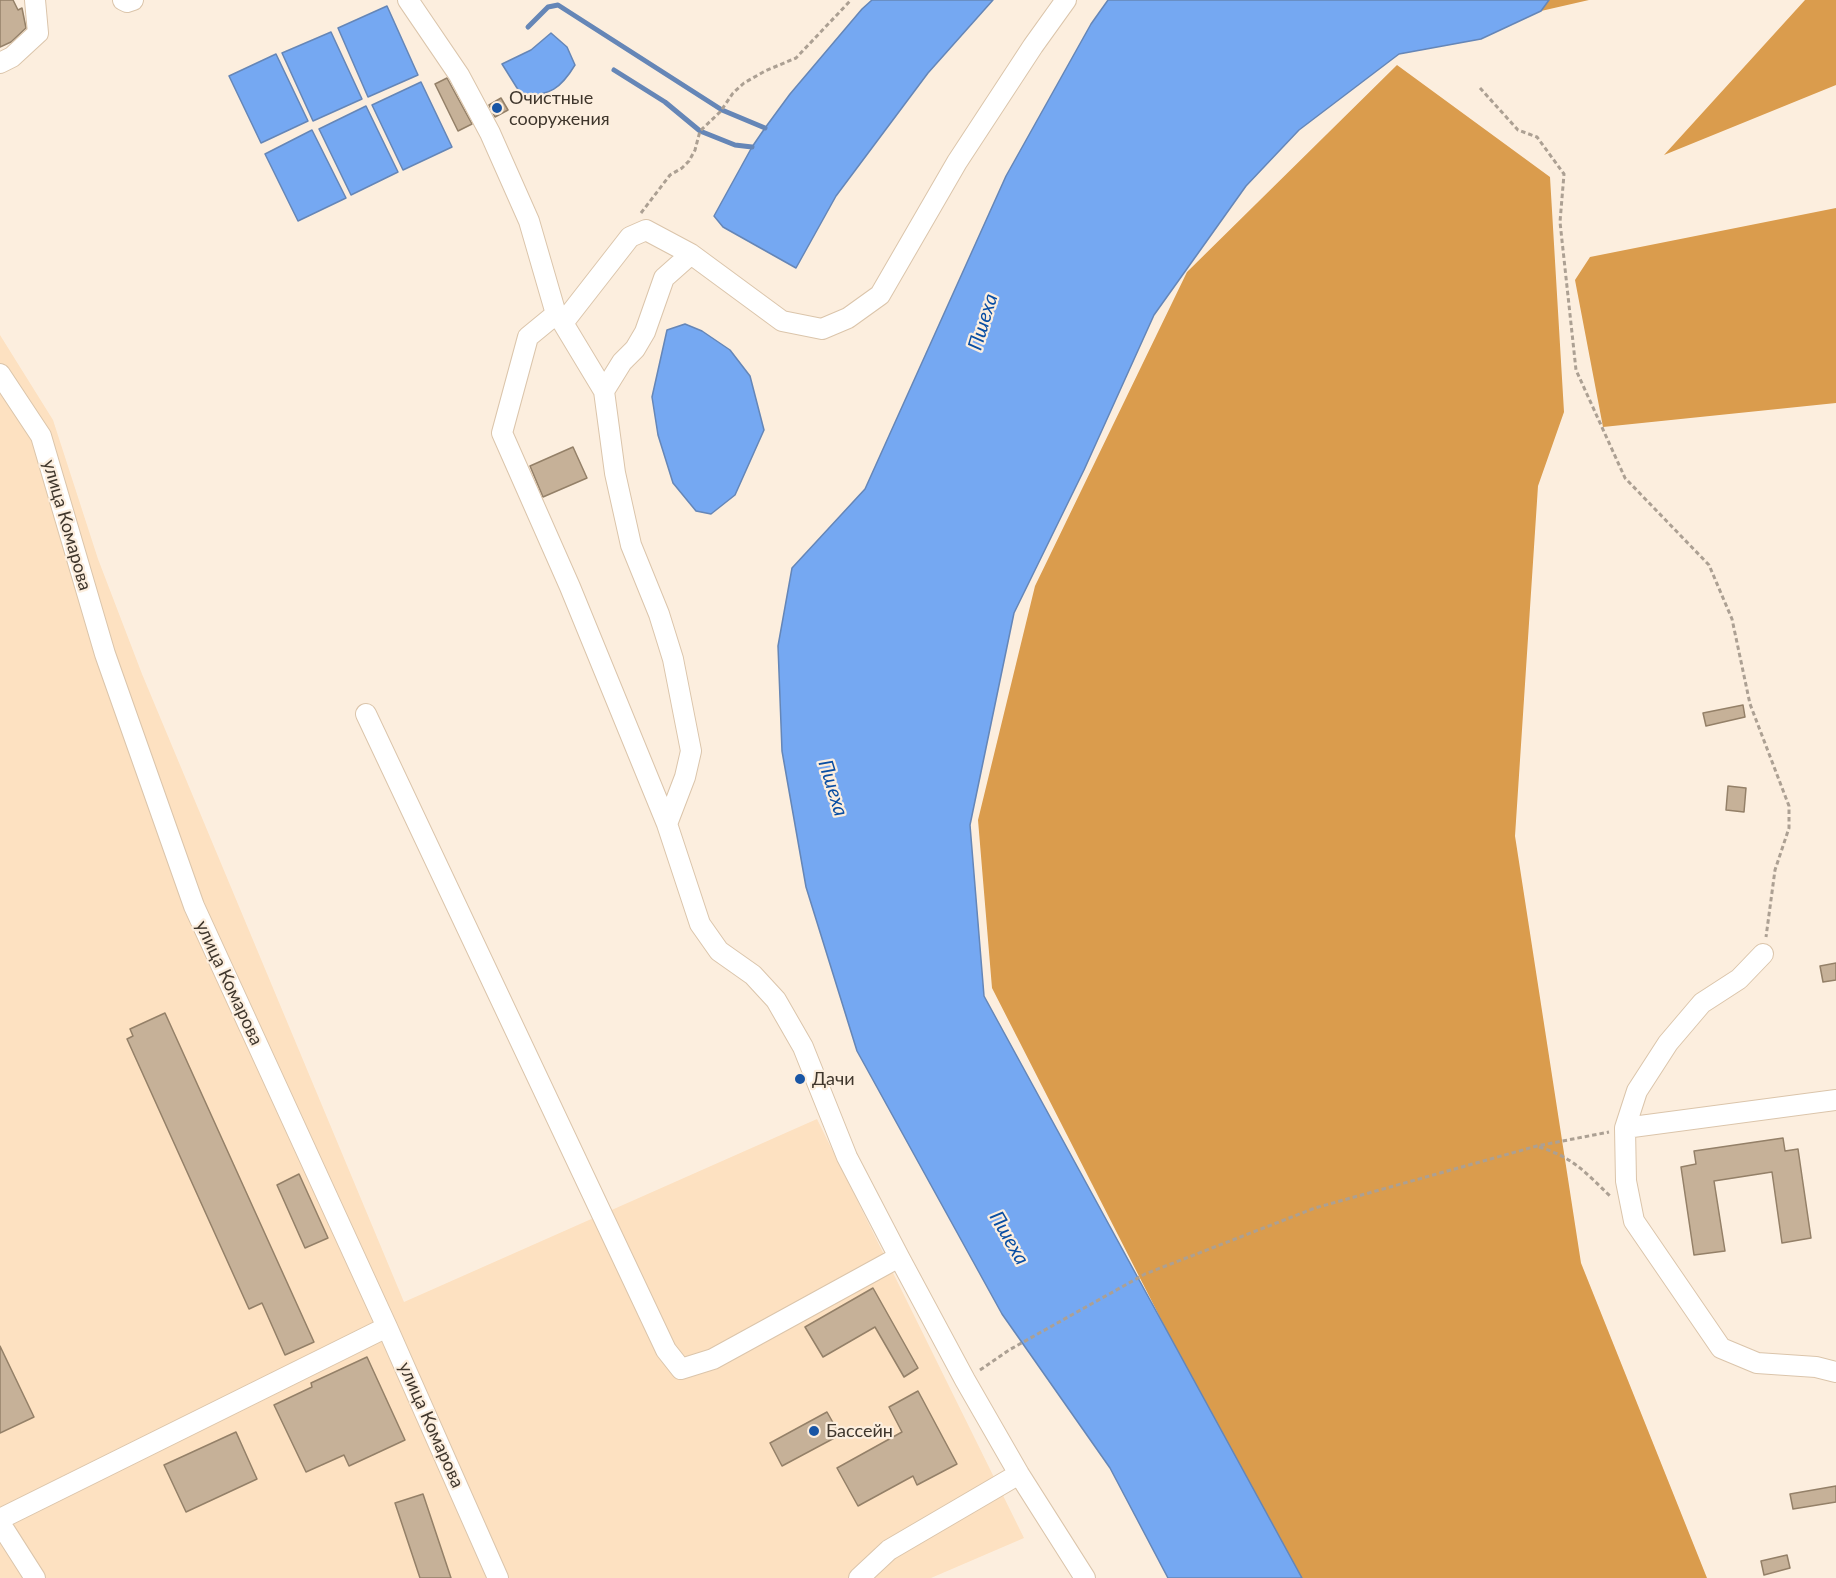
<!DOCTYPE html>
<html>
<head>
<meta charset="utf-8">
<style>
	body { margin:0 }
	canvas { display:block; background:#fceede }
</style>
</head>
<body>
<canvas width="1836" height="1578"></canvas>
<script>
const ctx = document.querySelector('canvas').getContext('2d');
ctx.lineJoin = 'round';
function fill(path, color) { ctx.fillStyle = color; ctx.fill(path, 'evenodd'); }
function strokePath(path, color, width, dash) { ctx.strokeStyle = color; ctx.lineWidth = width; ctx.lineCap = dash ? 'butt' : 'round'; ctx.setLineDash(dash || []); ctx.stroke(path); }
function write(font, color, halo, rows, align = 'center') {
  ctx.font = font + ' Lato,sans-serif'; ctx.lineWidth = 4.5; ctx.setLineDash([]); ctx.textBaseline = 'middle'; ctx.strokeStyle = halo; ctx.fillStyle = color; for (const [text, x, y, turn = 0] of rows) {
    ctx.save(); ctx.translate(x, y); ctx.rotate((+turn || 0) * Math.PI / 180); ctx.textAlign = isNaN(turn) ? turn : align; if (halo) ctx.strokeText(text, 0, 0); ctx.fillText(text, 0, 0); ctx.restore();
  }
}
fill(new Path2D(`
	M0 335 53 420 98 559 142 674 404 1302 817 1119 1024 1538 931 1578H0Z`), '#fde1c1');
fill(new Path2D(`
	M1549 0H1589L1541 11Z
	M1805 0H1836V85L1664 155Z
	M1397 65 1550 177 1564 412 1538 486 1515 836 1581 1263 1707 1578H1293L992 988 978 820 1035 586 1187 272Z
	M1836 208V403L1603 427 1575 280 1590 257Z`), '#da9c4d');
const water = new Path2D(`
	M872 0H993L928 73 836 196 796 268 723 227 714 216 752 147 765 128 790 94 862 9Z
	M1108 0H1549L1541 11 1481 39 1399 54 1299 130 1246 186 1154 315 1084 470 1014 613 970 825 984 996 1302 1578H1168L1110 1468 1002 1314 857 1051 806 887 782 751 778 646 792 568 865 489 1006 176 1091 24Z
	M387 6 418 75 368 97 338 28Z
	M331 32 362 99 313 121 282 53Z
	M551 33 567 47 575 65C561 88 550 96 522 96L502 64 531 50Z
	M276 54 308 121 261 143 229 76Z
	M421 82 452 147 403 170 372 105Z
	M366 106 398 172 351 195 319 129Z
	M312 130 346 198 298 221 265 154Z
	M685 324 702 331 730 350 750 376 764 430 735 495 711 514 696 511 673 483 658 435 652 397 667 330Z`);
fill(water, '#75a8f2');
strokePath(water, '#6586b7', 1.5);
strokePath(new Path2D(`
	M528 27 548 7 558 5 722 110 765 128
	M614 70 665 102 700 131 735 145 752 147`), '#6586b7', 5);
const building = new Path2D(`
	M0 0H13L18 10 22 8 26 28 11 42 0 47Z
	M447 78 472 124 458 131 435 84Z
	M501 98 508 110 495 117 489 105Z
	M573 447 587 478 543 497 530 466Z
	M1743 705 1745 717 1706 726 1703 713Z
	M1728 786 1746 788 1744 812 1726 810Z
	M1836 963V980L1823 982 1820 966Z
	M165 1013 314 1342 285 1355 262 1303 249 1309 127 1039 133 1036 130 1029Z
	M1783 1138 1785 1151 1798 1149 1811 1238 1782 1243 1772 1172 1714 1181 1725 1251 1694 1255 1681 1167 1696 1164 1694 1151Z
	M299 1174 328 1238 305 1248 277 1185Z
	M873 1288 918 1368 904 1377 875 1327 823 1357 805 1327Z
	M0 1346 34 1417 0 1433Z
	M367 1357 405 1440 349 1466 344 1455 306 1472 274 1405 312 1387 311 1383Z
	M918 1391 957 1464 917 1485 913 1476 858 1506 837 1468 902 1432 889 1407Z
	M827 1412 840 1435 782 1466 770 1443Z
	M236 1432 257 1479 186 1512 164 1465Z
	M1836 1486V1502L1793 1509 1790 1494Z
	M423 1494 451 1578H420L395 1503Z
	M1787 1555 1790 1568 1764 1575 1761 1561Z`);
fill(building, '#c6b198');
strokePath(building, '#948068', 1.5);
const minor = new Path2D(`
	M123 0 127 2 133 0
	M408 0 459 75 490 133 529 221 556 314 563 323 604 391 615 473 631 545 659 614 673 659 691 751 685 777 667 824 700 924 719 951 753 975 776 1000 803 1047 847 1157 899 1257 965 1380 1019 1474 1085 1578
	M0 63 12 57 38 33 35 0
	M556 314 528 337 502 433 570 587 667 824
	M563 323 630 237 646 230 691 254 782 321 822 329 848 318 880 295 957 162 1033 46 1066 0
	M0 374 41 436 105 654 194 906 387 1327 498 1578
	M604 391 622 362 635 349 645 332 664 278 691 254
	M366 714 666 1350 681 1369 713 1359 899 1257
	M1763 954 1739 979 1702 1003 1668 1043 1637 1091 1625 1128 1626 1181 1634 1221 1721 1348 1757 1363 1816 1367 1836 1372
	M1625 1128 1836 1100
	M0 1519 387 1327
	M0 1523 35 1578
	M859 1578 889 1550 1019 1474`);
strokePath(minor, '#dbc5ab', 22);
strokePath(new Path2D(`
	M1480 88 1518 130 1537 137 1564 174 1560 222 1576 370 1625 478 1709 565 1732 619 1750 704 1789 806V828L1775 870 1766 937
	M641 213 670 175 682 168 689 161 695 150 700 131 720 112 733 93 744 83 765 71 796 58 851 0
	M1539 1147C1573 1157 1586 1173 1611 1197
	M980 1370 1009 1350 1145 1274 1315 1208 1537 1146 1609 1132`), '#aca093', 3, [4.5, 3]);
strokePath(minor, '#fff', 20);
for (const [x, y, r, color] of [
	[497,108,6,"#1855a5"],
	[800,1079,6,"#1855a5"],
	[814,1431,6,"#1855a5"]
]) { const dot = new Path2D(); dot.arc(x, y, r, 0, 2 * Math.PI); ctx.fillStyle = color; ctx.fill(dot); strokePath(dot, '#fceede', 2); }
write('18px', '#3f362c', '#fceede', [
	["Очистные",509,98],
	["сооружения",509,119],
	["Дачи",812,1079],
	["Бассейн",826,1431]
], 'left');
write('18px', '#3f362c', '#fceede', [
	["улица Комарова",67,525,74],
	["улица Комарова",229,983,65],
	["улица Комарова",431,1425,66]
]);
write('italic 20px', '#084da2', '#fceede', [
	["Пшеха",983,322,-73],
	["Пшеха",833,788,73],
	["Пшеха",1009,1238,60]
]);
</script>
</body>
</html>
